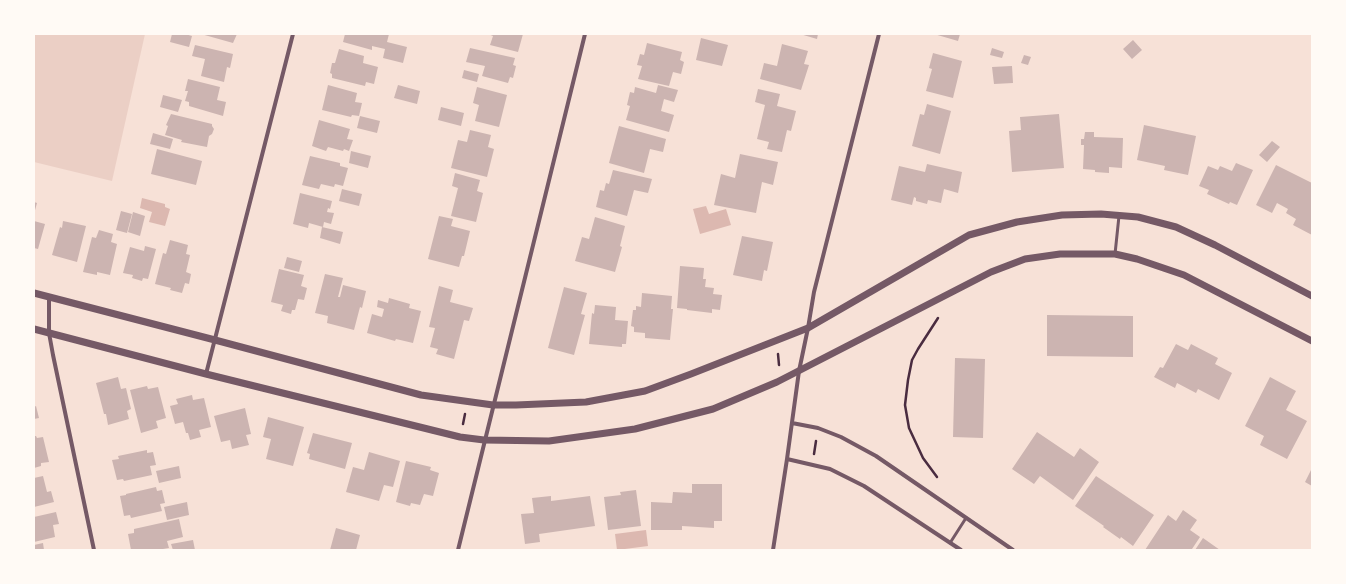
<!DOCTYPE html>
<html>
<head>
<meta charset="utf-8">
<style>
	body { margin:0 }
	#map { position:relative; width:1346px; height:584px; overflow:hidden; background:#f7e1d7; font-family:"Titillium Web",sans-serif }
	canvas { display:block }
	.frame { position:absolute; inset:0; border:35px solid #fffaf5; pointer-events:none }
</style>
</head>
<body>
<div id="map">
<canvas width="1346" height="584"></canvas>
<div class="frame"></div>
</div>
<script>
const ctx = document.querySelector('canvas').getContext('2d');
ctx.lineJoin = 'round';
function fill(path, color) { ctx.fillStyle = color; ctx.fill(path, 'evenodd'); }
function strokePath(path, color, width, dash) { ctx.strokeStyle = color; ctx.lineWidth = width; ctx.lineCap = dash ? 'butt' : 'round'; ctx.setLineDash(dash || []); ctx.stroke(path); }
fill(new Path2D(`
	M34 34H145L112 181 34 162Z`), '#ebcfc5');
fill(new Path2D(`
	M142 198 165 204V207L170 209 165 226 149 222 152 212 140 208Z
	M706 206 709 214 726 209 731 225 700 234 693 209Z
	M646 530 648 546 617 550 615 534Z`), '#dcb8b0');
fill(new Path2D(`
	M172 34H185L192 36 189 47 170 42Z
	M201 34H237L233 43Z
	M345 34H389L387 42 407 47 403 63 383 58 385 49 372 46V50L343 42Z
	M488 34H523L518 52 490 45 493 36Z
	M800 34H818L817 39Z
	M934 34H960L958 41Z
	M701 38 728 45 722 66 696 60Z
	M1133 40 1142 50 1132 59 1123 49Z
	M647 43 682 52 680 60 684 62 681 74 673 72 669 86 638 79 642 66 637 65 640 54 644 55Z
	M782 44 808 51 804 64 809 65 801 90 760 79 764 63 777 66Z
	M195 45 233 54 230 68 227 67 224 82 201 76 205 59 192 56Z
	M470 48 515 58 513 65 516 66 513 78 510 77 508 83 482 76 485 66 466 62Z
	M992 48 1004 52 1002 58 990 55Z
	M339 49 364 56 363 63 378 67 374 84 366 82 365 86 332 78V74L330 73 332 63H335Z
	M933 53 962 61 953 98 926 91 932 69 929 68Z
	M1024 55 1031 57 1028 65 1021 63Z
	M1012 66 1013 83 994 84 992 67Z
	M464 70 479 74 477 82 462 78Z
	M188 79 220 87 217 100 226 102 223 116 189 106V102L185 101 188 91H185Z
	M328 85 357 93 355 102 362 103 359 116 352 115 351 117 322 110Z
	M398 85 420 91 417 104 394 98Z
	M658 85 678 90 674 102 664 99 661 111 674 115 669 132 626 120 630 106 627 105 630 92 634 93 635 87 656 93Z
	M477 87 507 95 499 127 475 121 479 105 473 103Z
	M758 89 780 94 777 106 796 111 791 131 787 130 782 152 767 149 769 142 757 139 765 105 755 102Z
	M163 95 182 100 178 112 160 107Z
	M927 104 951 111 940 154 912 146 920 114 924 115Z
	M441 107 464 113 461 126 438 120Z
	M171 114 212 124V126L214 129 212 134 209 136 207 147 181 142 182 140 165 135 168 126 166 125Z
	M1059 114 1064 168 1012 172 1009 131 1021 130 1020 117Z
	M360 116 380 121 377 133 357 128Z
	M319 120 350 129 347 139 353 140 349 151 344 149 343 151 328 147 326 151 312 146Z
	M1144 125 1196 136 1188 175 1164 170 1165 166 1137 160Z
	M619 126 666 139 663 152 650 149 644 173 609 163Z
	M470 130 491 135 488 147 494 149 487 177 451 168 458 140 467 142Z
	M1085 132H1094V137L1123 138 1122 168 1109 167V173L1095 172V170L1083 169 1084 145H1081V139H1084Z
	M153 133 173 139 170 149 150 144Z
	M1272 141 1280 147 1267 162 1259 155Z
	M157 149 202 161 196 185 151 174Z
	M351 151 371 156 368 168 349 163Z
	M740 154 778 162 773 185 762 182 756 213 714 205 721 174 735 178Z
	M310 156 340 163V166L348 168 343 186 335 184 334 187 321 184 319 189 302 185Z
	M1236 163 1253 170 1237 205 1230 202 1229 204 1207 194 1209 190 1199 186 1208 166 1218 170 1220 166 1232 171Z
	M927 164 962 172 958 193 944 189 941 203 928 200 927 204 916 201V198L914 197 912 205 891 200 899 166 925 172Z
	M1276 165 1312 183V235L1293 225 1296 219 1286 213 1288 209 1277 203 1272 213 1256 205Z
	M613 170 652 179 648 193 634 190 627 216 596 207 600 190 604 191 606 183 609 184Z
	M455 173 480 180 477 191 483 193 476 222 451 216 458 188 452 186Z
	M342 189 362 194 359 206 339 201Z
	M300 193 332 201 330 209 328 208 327 212 334 213 331 224 324 222 323 227 309 223 308 228 293 224Z
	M34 202 37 203 34 214Z
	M121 211 132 214 127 233 116 230Z
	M133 212 145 216 140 236 128 232Z
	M439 216 453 219 451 226 470 231 464 256H462L459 267 428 259Z
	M595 217 625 226 620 246 622 247 615 272 575 261 582 237 589 239Z
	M34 221 45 224 38 249 34 248Z
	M63 221 86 226 77 262 52 255 60 227 62 228Z
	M322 227 343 232 340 244 320 238Z
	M99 230 113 234 111 242 117 244 110 275 97 272V275L83 272 92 237 96 238Z
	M742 236 773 242 767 271 764 270 762 281 733 275Z
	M170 240 188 245 186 254 190 255 186 272 191 274 189 284 185 283 182 293 170 290 171 288 155 284 163 253 166 254Z
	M145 246 156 249 148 279 143 278 142 281 132 278 133 275 123 273 130 247 144 251Z
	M287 257 302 261 299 272 284 268Z
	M680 266 704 268 703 279H706L705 287 714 288 713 294 722 295 720 310 712 309V313L687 310V309L677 308Z
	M279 269 304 275 301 286 307 288 304 300 298 299 295 310H292L291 314 281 311 283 305 271 302Z
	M325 274 343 278 338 297H340L343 285 366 291 362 308 360 307 354 330 327 323 328 316 315 313Z
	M439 286 453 290 450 302 473 308 469 321 464 320 454 359 436 354 438 349 430 347 435 328 429 327Z
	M564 287 587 293 581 314 585 315 574 355 548 348Z
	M642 293 672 296 671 309H673L670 340 645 338V333L634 332V327L631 326 633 310H636V306L641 307Z
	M389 298 410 304 409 308 421 311 413 343 396 339 395 341 367 333 372 314 382 317 384 309 377 307 378 300 388 303Z
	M595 305 616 307 615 320 628 321 626 344H622V347L589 344 592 313 594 314Z
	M1047 315 1133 316V357L1047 356Z
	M1176 344 1188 350 1191 344 1218 358 1215 364 1232 373 1219 400 1198 389 1196 393 1177 383 1175 388 1154 377 1160 367 1163 368Z
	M955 358 985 359 983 438 953 437Z
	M118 377 121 389 126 388 131 409 127 411 129 419 108 425 106 414H104L96 383Z
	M1270 377 1296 391 1286 410 1307 421 1287 459 1260 445 1264 436 1245 426Z
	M147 386 148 389 158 387 166 418 156 421 158 428 141 433 130 390Z
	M192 395 193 400 204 398 211 427 199 430 201 437 190 440 188 433H186L183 422 175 424 170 406 178 404 176 399Z
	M36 406 39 418 34 419V407Z
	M245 408 251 434 246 435 249 445 232 449 230 440 221 442 214 416Z
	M268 417 304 427 293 466 266 459 271 439 263 437Z
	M1037 432 1074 457 1080 448 1099 462 1073 500 1040 476 1034 484 1012 469Z
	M313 433 352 443 345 469 309 459 310 454 307 453Z
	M34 436H36L37 438 43 437 49 462 41 463V466L34 468Z
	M147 450V453L153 452 156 465 150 466 152 475 124 481 123 479 117 480 112 460 119 459 118 456Z
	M369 452 400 461 393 487 384 485 379 501 346 492 353 467 364 470Z
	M406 461 431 467 430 470 439 473 433 496 424 494 420 505 411 503 410 506 396 502Z
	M179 466 181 478 159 483 156 471Z
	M1312 468V486L1305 482Z
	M43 476 47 492 51 491 54 502 34 507V478Z
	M1096 476 1154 515 1133 546 1121 537 1120 539 1103 527 1104 526 1075 506Z
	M692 484H722V521H714V528L682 526V530H651V502L672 503 673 492 692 493Z
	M156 487 157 491 162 490 165 503 160 504 162 511 131 518 130 515 124 516 120 496 126 495V494Z
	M636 490 641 526 608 530 604 497 621 495 620 492Z
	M551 496V501L590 496 595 526 539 534 540 542 525 544 521 514 534 513 532 498Z
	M187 502 189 515 167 520 164 507Z
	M1183 510 1197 520 1190 530 1200 537 1192 549 1193 550H1145L1168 515 1176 521Z
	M56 512 59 524 53 525 55 537 34 542V517Z
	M179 519 183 537 167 541 169 548 157 550H131L128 534 134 533V529Z
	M336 528 360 535 356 550H330Z
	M1203 538 1220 550H1195Z
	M193 540 195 550H173L171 544Z
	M43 543 44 550H34V545Z`), '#ccb4b1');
strokePath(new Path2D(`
	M778 354 779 365
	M463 424 465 414
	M814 454 816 441
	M937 477 923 458 909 428 905 405 908 380 912 360 918 349 938 318`), '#4a2c40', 2.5);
strokePath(new Path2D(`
	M1115 254 1119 216
	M950 543 966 518`), '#755966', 3);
strokePath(new Path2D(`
	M49 297V333L53 355 94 550
	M206 374 293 34
	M792 423 818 428 841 437 876 456 1013 550
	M787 459 830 469 864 486 961 550
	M458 550 585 34
	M773 550 787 459 799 371 808 328 814 292 879 34`), '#755966', 4);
strokePath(new Path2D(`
	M34 293 215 340 421 395 493 405H516L586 402 645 391 691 374 808 328 969 235 1017 222 1062 215 1101 214 1138 217 1176 227 1215 245 1312 296
	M34 329 206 374 460 437 484 440 549 441 635 429 713 409 777 382 991 272 1025 259 1060 254H1115L1137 259 1184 275 1312 341`), '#755966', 7);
</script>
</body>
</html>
